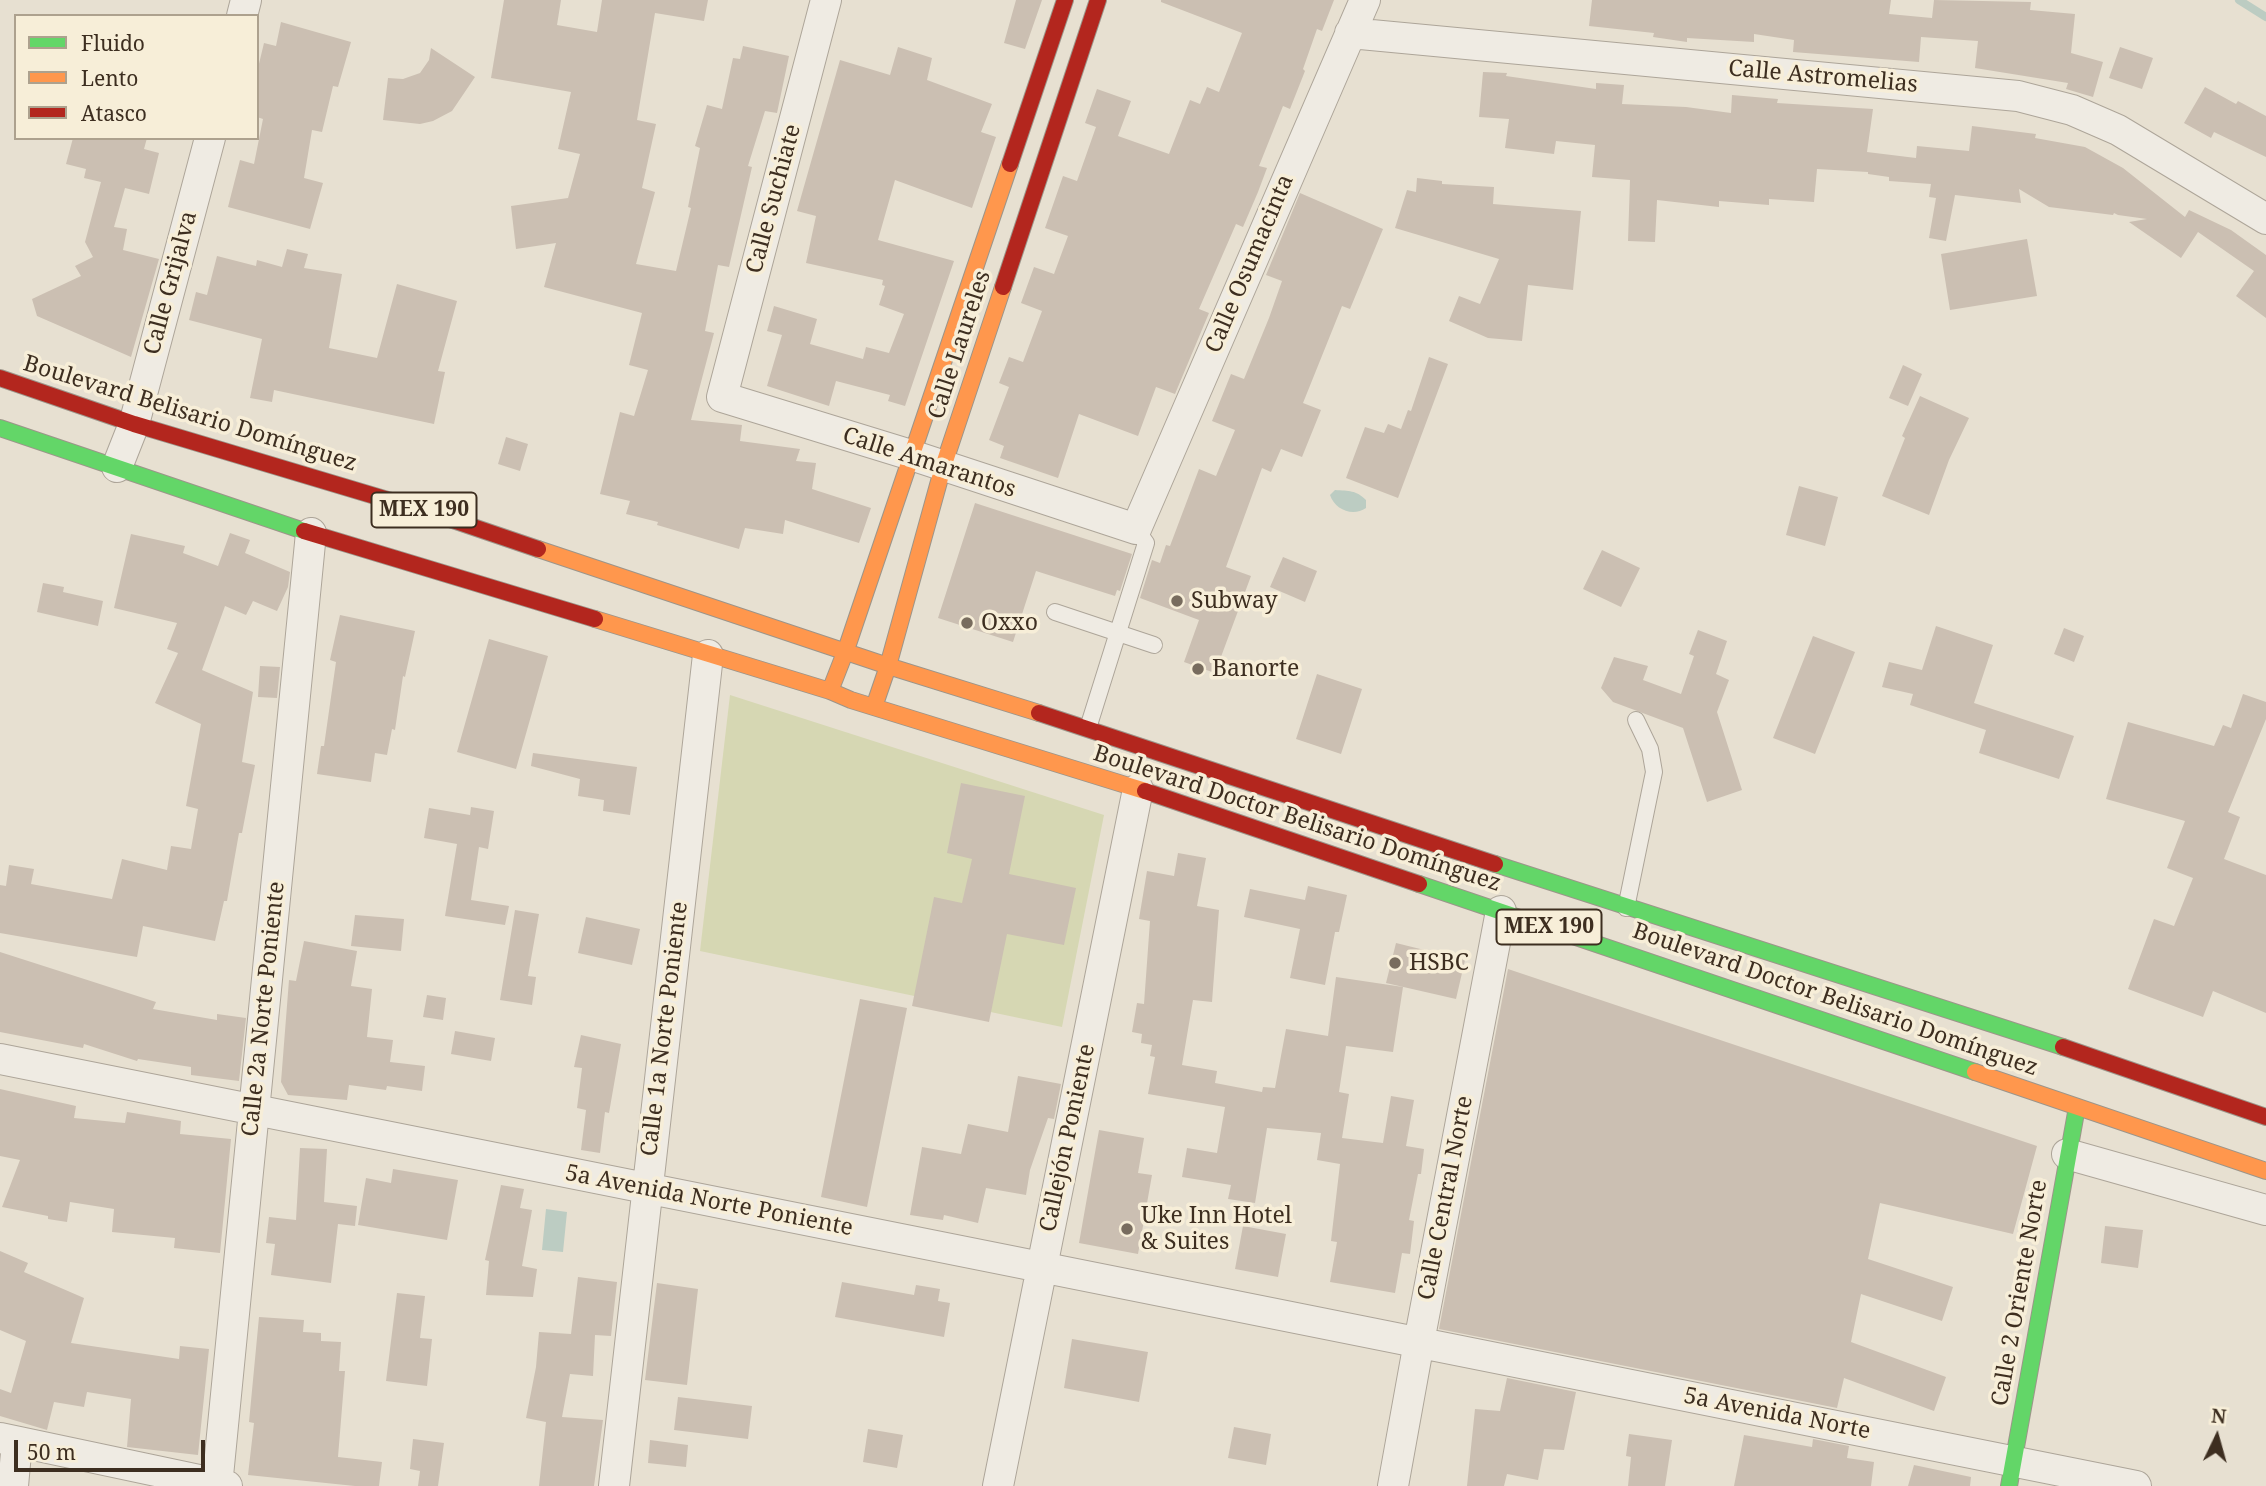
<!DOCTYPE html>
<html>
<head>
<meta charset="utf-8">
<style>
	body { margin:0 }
	#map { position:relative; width:2266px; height:1486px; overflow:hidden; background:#e7e0d1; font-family:"Noto Serif",serif }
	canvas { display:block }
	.legend { position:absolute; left:14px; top:14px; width:245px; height:126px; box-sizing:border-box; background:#f7eed8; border:2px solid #ada18e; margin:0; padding:9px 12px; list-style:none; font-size:21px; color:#3d2e20 }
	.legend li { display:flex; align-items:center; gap:14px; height:35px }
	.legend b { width:35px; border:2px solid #ada18e }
	.north { position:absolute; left:2182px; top:1402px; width:70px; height:70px; -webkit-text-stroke:5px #f7eed8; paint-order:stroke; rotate:5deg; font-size:19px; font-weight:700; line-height:28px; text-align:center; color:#3d2e20 }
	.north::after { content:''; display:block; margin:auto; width:24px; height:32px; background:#3d2e20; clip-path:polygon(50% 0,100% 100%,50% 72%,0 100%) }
	.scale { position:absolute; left:14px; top:1440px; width:191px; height:32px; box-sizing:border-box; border:4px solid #3d2e20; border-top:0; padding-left:9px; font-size:21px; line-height:24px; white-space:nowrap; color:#3d2e20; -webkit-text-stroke:5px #f7eed8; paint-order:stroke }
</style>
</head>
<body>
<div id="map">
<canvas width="2266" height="1486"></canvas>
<ul class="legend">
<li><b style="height:9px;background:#63d668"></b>Fluido</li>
<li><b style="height:9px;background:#ff974d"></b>Lento</li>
<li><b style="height:9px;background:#b3261e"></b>Atasco</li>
</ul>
<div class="north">N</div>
<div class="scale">50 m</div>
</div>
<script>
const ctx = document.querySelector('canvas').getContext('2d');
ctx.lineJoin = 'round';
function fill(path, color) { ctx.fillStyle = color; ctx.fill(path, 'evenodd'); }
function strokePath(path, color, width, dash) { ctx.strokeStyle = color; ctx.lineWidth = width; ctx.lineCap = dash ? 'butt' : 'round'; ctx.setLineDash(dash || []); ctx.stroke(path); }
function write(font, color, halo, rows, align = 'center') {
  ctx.font = font + ' "Noto Serif",serif'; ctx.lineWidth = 7; ctx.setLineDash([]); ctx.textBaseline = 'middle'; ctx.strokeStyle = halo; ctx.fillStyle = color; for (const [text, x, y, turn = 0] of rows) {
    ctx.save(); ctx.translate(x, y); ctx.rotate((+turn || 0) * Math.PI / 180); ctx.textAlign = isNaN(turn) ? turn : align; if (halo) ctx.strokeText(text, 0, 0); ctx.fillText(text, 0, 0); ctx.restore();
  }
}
fill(new Path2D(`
	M730 695 1104 815 1062 1027 700 951Z`), '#d6d7b3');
fill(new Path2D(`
	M1335 490C1349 491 1356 490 1366 500V508C1353 517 1335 510 1330 495Z
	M546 1209 567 1212 563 1252 542 1250Z`), '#bcccc2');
strokePath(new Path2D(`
	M2239 0 2266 17`), '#bcccc2', 8);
fill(new Path2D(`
	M504 0H561L557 25 597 32 602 0H708L704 21 655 13 637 120 656 124 642 188 655 192 636 264 676 271 691 208 688 207 700 148 695 146 707 105 722 109 733 58 740 59 743 46 789 56 777 113 765 111 748 166 752 167 729 267 718 265 705 331 714 333 691 420 742 425 740 441 800 449 796 461 816 463 812 489 871 508 859 543 785 520 783 534 745 528 739 549 657 525 658 522 626 514 630 501 600 494 620 412 634 416 648 370 629 365 642 313 544 287 556 243 516 249 511 206 568 198 580 154 558 149 571 92 491 78Z
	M1016 0H1042L1025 49 1004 43Z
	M1161 0H1334L1322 31 1317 29 1303 69 1305 71 1290 109 1283 106 1259 166 1267 168 1258 192 1243 227 1236 224 1199 309 1209 313 1175 394 1156 387 1138 436 1079 414 1058 478 1000 458 1004 446 989 440 1009 387 999 383 1009 357 1023 362 1042 311 1021 303 1034 267 1054 274 1068 236 1045 228 1063 176 1077 181 1096 127 1085 123 1097 89 1131 101 1118 136 1169 154 1190 100 1200 104 1207 87 1219 92 1242 33 1161 2Z
	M1592 0H1891L1889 14 1932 18 1934 0 2031 2 2030 10 2075 14 2071 53 2103 62 2093 97 2066 89 2068 83 1975 68 1978 41 1921 37 1919 62 1793 52 1794 40 1754 34V42L1687 38V42L1653 37 1654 33 1589 26Z
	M281 22 351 42 338 87 333 86 322 132 312 130 304 178 323 183 310 229 228 207 240 160 254 164 263 119 257 117V72L264 43 276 46Z
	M898 47 932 58 927 80 992 104 981 132 996 137 972 208 895 180 878 240 954 261 905 406 888 401 890 395 836 381 829 406 767 386 782 335 767 331 774 306 817 319 810 344 863 359 866 347 889 353 904 314 879 305 885 286 882 285 883 280 806 263 816 216 797 211 840 60 890 75Z
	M2120 47 2153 58 2142 89 2109 78Z
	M431 48 475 77 452 111 433 121 420 124 383 120 388 78 403 79 420 73 429 60Z
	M1483 72 1507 73 1506 76 1596 89V83L1624 85 1622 104 1686 107 1731 113 1732 95 1778 99 1777 103 1873 109 1867 152 1916 158 1917 146 1969 151 1972 126 2036 134 2035 138 2085 147 2123 168 2185 217 2189 210 2231 230 2266 255V318L2236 296 2254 271 2198 232 2181 258 2129 222 2147 219 2118 215 2114 213 2113 215 2049 207 2019 189 2021 203 1955 195 1946 241 1929 238 1936 198 1929 197 1931 184 1889 181V177L1868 174V172L1817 169 1814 202 1769 199V205L1719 201V207L1657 200 1655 242 1628 241 1630 180 1592 177 1595 145 1556 141 1554 154 1505 148 1509 119 1479 117Z
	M2205 87 2236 104 2238 101 2266 116V157L2214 132 2211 138 2184 123Z
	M73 138H147L144 149 159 153 149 194 125 188 114 227 127 229 123 250 159 259 131 357 37 316 32 299 81 276 75 266 93 257 85 242 101 182 84 178 86 169 66 164Z
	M1417 178 1442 181V184L1494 187 1493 204 1581 211 1573 290 1528 285 1522 341 1488 338 1449 321 1459 296 1480 304 1499 259 1395 228 1407 190 1416 192Z
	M1300 193 1383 229 1350 309 1342 306 1303 403 1321 410 1302 457 1281 449 1271 472 1262 468 1226 567 1251 576 1215 673 1184 662 1199 620 1140 598 1152 560 1160 563 1166 545 1170 546 1199 469 1216 476 1235 430 1212 421 1231 374 1244 379 1269 318 1282 281 1266 275Z
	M2027 239 2037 296 1950 310 1941 254Z
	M287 249 308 254 304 268 342 274 329 348 377 358 397 284 457 301 438 371 445 372 434 424 274 390 272 402 250 398 262 339 189 320 196 292 207 295 217 256 256 266 257 260 282 267Z
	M1429 357 1448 364 1398 498 1346 478 1365 427 1384 433 1388 424 1401 429 1408 410 1411 411Z
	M1903 365 1922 374 1908 406 1889 398Z
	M1920 396 1969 418 1949 460 1929 515 1882 496 1905 438 1902 436Z
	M506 437 528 444 520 471 498 464Z
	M1799 486 1838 497 1825 546 1786 535Z
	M975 503 1132 554 1120 591 1117 590 1115 596 1036 571 1013 642 938 618Z
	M230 533 250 540 245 553 290 572 288 587 277 611 253 601 246 615 225 606 202 670 253 692 242 762 255 765 242 833H239L227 901H224L215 941 143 926 137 957 0 933V885L6 886 9 865 34 869 31 884 112 899 122 859 167 870 171 846 191 849 198 809 186 806 201 724 155 703 178 653 167 649 177 623 114 608 131 534 185 546 183 553 218 566Z
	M1602 550 1640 568 1621 607 1583 589Z
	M1283 557 1317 571 1305 602 1270 587Z
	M43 583 64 587 63 592 103 601 98 626 37 612Z
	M340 615 415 631 405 677 403 676 395 730 392 729 387 755 375 753 371 782 317 774 321 746H324L336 662 330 660Z
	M1936 626 1993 645 1974 703 2074 736 2059 779 1979 753 1986 730 1910 705 1913 694 1882 687 1889 662 1922 670Z
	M2064 628 2084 636 2074 662 2054 654Z
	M1698 630 1727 641 1716 674 1729 680 1717 712 1742 790 1707 802 1683 728 1613 702 1601 688 1614 657 1648 666 1643 680 1681 694 1694 656 1689 654Z
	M1813 636 1855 652 1815 754 1773 738Z
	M489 639 548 656 516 769 457 752Z
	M260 666 280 667 277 698 258 697Z
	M1317 674 1362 689 1341 754 1296 739Z
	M2243 694 2266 702V719L2228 812 2240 817 2224 859 2266 875V1013L2213 991 2203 1017 2128 989 2154 919 2174 926 2193 878 2167 868 2185 821 2106 799 2128 722 2214 746 2223 725 2231 728Z
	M533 753 637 767 630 815 603 811 604 800 578 796 580 779 531 766Z
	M961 783 1025 796 1009 874 1076 888 1064 945 1007 934 989 1022 912 1006 934 897 962 903 972 859 947 853Z
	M471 807 494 811 488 849 479 847 471 900 509 906 505 925 445 916 457 844 424 838 429 808 470 815Z
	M1178 853 1206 858 1197 906 1219 910 1212 1002 1193 1000 1182 1065 1217 1071 1215 1083 1262 1092 1263 1087 1275 1088 1286 1029 1328 1036 1336 977 1403 987 1393 1052 1346 1046 1339 1092 1349 1094 1342 1138 1383 1143 1391 1096 1414 1100 1406 1146 1424 1149 1421 1174H1418L1409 1220 1414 1221 1410 1254 1402 1253 1395 1293 1330 1282 1337 1242 1331 1241 1340 1164 1317 1160 1321 1133 1267 1128 1255 1203 1228 1199 1231 1185 1182 1177 1187 1148 1217 1153 1225 1107 1148 1094 1155 1057 1150 1056 1152 1045 1141 1043 1142 1034 1132 1032 1137 1003 1144 1004 1150 921 1139 919 1147 871 1174 876Z
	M1308 886 1347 895 1339 932H1335L1325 985 1290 978 1300 929 1244 917 1250 889 1305 900Z
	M515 910 539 914 528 976 536 977 532 1005 500 1000Z
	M355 915 404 919 401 951 351 946Z
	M586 917 640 929 632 965 578 953Z
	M304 941 357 951 351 986 372 989 367 1037 393 1040 390 1062 425 1066 422 1091 387 1086 386 1090 349 1085 347 1100 288 1095 281 1082 289 980 296 981Z
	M1396 943 1465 960 1456 999 1386 983Z
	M0 952 156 1002 153 1009 217 1020V1014L246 1018 239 1081 191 1075V1067L138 1059 137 1061 84 1044 83 1048 0 1032Z
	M1508 969 2037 1146 2013 1234 1880 1203 1868 1259 1953 1287 1942 1321 1861 1294 1851 1342 1946 1377 1934 1411 1844 1378 1837 1408 1439 1329Z
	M427 995 446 998 443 1020 423 1017Z
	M860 999 907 1008 867 1207 821 1197Z
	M455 1031 495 1038 491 1061 451 1054Z
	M581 1035 621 1044 609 1113 605 1112 600 1153 581 1150 586 1110 577 1108 582 1068 574 1067Z
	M1018 1076 1061 1084 1054 1119 1048 1118 1030 1170 1026 1195 986 1188 978 1223 944 1215 943 1220 910 1215 922 1147 961 1154 968 1124 1008 1132Z
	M0 1089 76 1106 74 1118 125 1123 127 1112 181 1121 180 1134 231 1139 220 1253 174 1248 175 1238 112 1232 114 1209 70 1202 67 1222 48 1219V1216L2 1207 20 1160 0 1156Z
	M1099 1130 1144 1138 1138 1173 1152 1175 1138 1254 1079 1243Z
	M300 1148 327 1149 324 1202 357 1206 355 1226 338 1224 331 1283 271 1275 275 1244 266 1243 269 1217 296 1220Z
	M393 1169 458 1180 447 1240 358 1225 366 1178 391 1183Z
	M501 1185 524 1189 520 1208 532 1210 522 1266 537 1269 533 1297 486 1295 489 1261 485 1260Z
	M1243 1226 1286 1234 1278 1277 1235 1269Z
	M2105 1226 2143 1230 2138 1268 2101 1263Z
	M0 1251 28 1263 24 1272 84 1298 71 1343 179 1359 180 1346 209 1349 198 1455 127 1447 131 1399 87 1392 84 1407 54 1402 47 1430 0 1416V1389L11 1393 26 1341 0 1330Z
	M578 1277 617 1282 611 1336 595 1335 593 1376 570 1374 562 1417 603 1420 594 1486H539L546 1422 526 1418 536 1367 539 1332 571 1334Z
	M842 1282 914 1295 916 1285 940 1289 938 1301 950 1303 944 1337 835 1317Z
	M657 1283 698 1289 687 1385 645 1380Z
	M397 1293 425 1296 420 1338 432 1339 427 1386 386 1381Z
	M259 1317 304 1320 303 1332 321 1333V1341L341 1342 339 1371H345L338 1457 382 1462 379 1486H355L248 1475 254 1423 249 1422Z
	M1072 1339 1148 1352 1139 1402 1064 1388Z
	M1507 1378 1576 1392 1564 1450 1544 1449 1538 1480 1507 1474 1504 1486H1467L1475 1409 1500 1411Z
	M678 1397 752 1406 748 1439 674 1430Z
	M1234 1427 1271 1434 1266 1465 1228 1458Z
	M868 1429 903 1435 897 1468 863 1462Z
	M1629 1434 1672 1440 1665 1486H1628L1631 1457 1626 1456Z
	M1744 1435 1812 1447 1813 1439 1849 1446 1847 1458 1874 1462 1871 1486H1734Z
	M413 1439 444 1443 438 1486H418L420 1471 410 1469Z
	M650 1440 688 1445 686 1467 648 1463Z
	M1914 1465 1971 1477 1970 1486H1908Z`), '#cbbfb2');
const lane = new Path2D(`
	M1055 612 1154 645
	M1088 728 1146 543 1136 529
	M1626 908 1654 772 1650 749 1636 720`);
const street = new Path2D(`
	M826 0 722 397 911 455 1136 529 1365 0
	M242 16 246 0
	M1350 33 2018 96 2072 110 2118 130 2266 219
	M117 467 134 424 210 138
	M0 1059 2136 1486
	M2067 1154 2266 1210
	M0 1438 227 1486
	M13 1486 17 1442
	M217 1486 311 533
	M614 1486 708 655
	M998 1486 1138 789
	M1393 1486 1419 1342 1501 911`);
const fast = new Path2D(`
	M0 428 304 531
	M1495 864 2063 1047
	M1419 884 1975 1072
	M2009 1486 2077 1107`);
const slow = new Path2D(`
	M538 549 888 666 1039 713
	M595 619 830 691 851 700 1145 791
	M830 691 846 650 1010 164
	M874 707 888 666 943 467 1003 287
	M1975 1072 2266 1171`);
const jam = new Path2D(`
	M1010 164 1065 0
	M1003 287 1098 0
	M0 378 134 424 435 514 538 549
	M304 531 595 619
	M1039 713 1495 864
	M1145 791 1419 884
	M2063 1047 2266 1117`);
strokePath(lane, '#ada599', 18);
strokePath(street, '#ada599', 32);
strokePath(fast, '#9c958a', 18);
strokePath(slow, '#9c958a', 18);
strokePath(jam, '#9c958a', 18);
strokePath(lane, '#efebe3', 16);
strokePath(street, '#efebe3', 30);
strokePath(fast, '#63d668', 16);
strokePath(slow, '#ff974d', 16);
strokePath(jam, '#b3261e', 16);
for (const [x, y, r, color] of [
	[1177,601,7,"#786c5e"],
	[967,623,7,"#786c5e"],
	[1198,669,7,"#786c5e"],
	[1395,963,7,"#786c5e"],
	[1127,1229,7,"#786c5e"]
]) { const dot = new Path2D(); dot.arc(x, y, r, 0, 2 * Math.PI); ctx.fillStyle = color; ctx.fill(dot); strokePath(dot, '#f7eed8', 2.5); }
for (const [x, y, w] of [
	[424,510,105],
	[1549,927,105]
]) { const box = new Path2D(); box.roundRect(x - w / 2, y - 17.5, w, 35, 5); ctx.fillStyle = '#f7eed8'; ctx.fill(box); strokePath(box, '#3d2e20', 2); }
write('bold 21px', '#3d2e20', null, [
	["MEX 190",424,510],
	["MEX 190",1549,927]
]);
write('23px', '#3d2e20', '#f7eed8', [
	["Calle Astromelias",1823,77,5],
	["Calle Suchiate",774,199,-75],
	["Calle Osumacinta",1250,264,-67],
	["Calle Grijalva",171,283,-75],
	["Calle Laureles",960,345,-72],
	["Boulevard Belisario Domínguez",190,414,17],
	["Calle Amarantos",929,463,18],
	["Boulevard Doctor Belisario Domínguez",1297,819,18],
	["Boulevard Doctor Belisario Domínguez",1835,1000,19],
	["Calle 2a Norte Poniente",264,1009,-84],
	["Calle 1a Norte Poniente",665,1029,-83],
	["Callejón Poniente",1068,1138,-78],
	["Calle Central Norte",1446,1198,-79],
	["5a Avenida Norte Poniente",709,1201,11],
	["Calle 2 Oriente Norte",2020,1293,-80],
	["5a Avenida Norte",1777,1414,11]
]);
write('23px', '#3d2e20', '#f7eed8', [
	["Subway",1191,601],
	["Oxxo",981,623],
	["Banorte",1212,669],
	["HSBC",1409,963],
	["Uke Inn Hotel",1141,1216],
	["& Suites",1141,1242]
], 'left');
</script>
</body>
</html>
